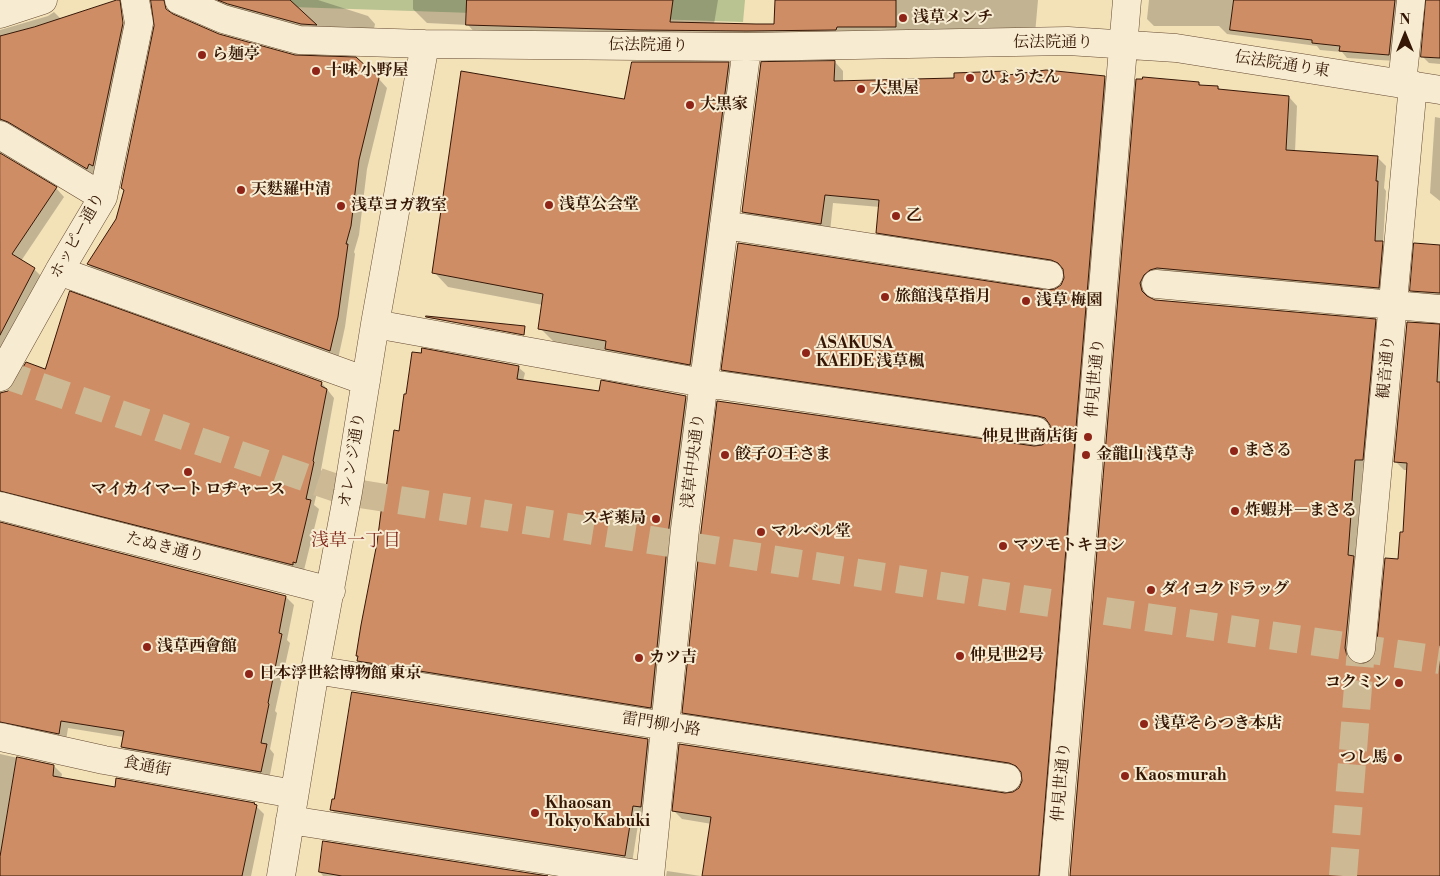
<!DOCTYPE html>
<html>
<head>
<meta charset="utf-8">
<style>
	body { margin:0 }
	#map { position:relative; width:1440px; height:876px; overflow:hidden; background:#f3e1b8; font-family:"Libre Bodoni",serif }
	canvas { display:block }
	.north { position:absolute; left:1380px; top:10px; width:50px; height:50px; -webkit-text-stroke:4px #f7ecd1; paint-order:stroke; rotate:0deg; font-size:14px; font-weight:700; line-height:20px; text-align:center; color:#361706 }
	.north::after { content:''; display:block; margin:auto; width:18px; height:22px; background:#361706; clip-path:polygon(50% 0,100% 100%,50% 72%,0 100%) }
</style>
</head>
<body>
<div id="map">
<canvas width="1440" height="876"></canvas>
<div class="north">N</div>
</div>
<script>
const ctx = document.querySelector('canvas').getContext('2d');
ctx.lineJoin = 'round';
function fill(path, color) { ctx.fillStyle = color; ctx.fill(path, 'evenodd'); }
function strokePath(path, color, width, dash) { ctx.strokeStyle = color; ctx.lineWidth = width; ctx.lineCap = dash ? 'butt' : 'round'; ctx.setLineDash(dash || []); ctx.stroke(path); }
function write(font, color, halo, rows, align = 'center') {
  ctx.font = font + ' "Libre Bodoni","Noto Serif JP",serif'; ctx.lineWidth = 4; ctx.setLineDash([]); ctx.textBaseline = 'middle'; ctx.strokeStyle = halo; ctx.fillStyle = color; for (const [text, x, y, turn = 0] of rows) {
    ctx.save(); ctx.translate(x, y); ctx.rotate((+turn || 0) * Math.PI / 180); ctx.textAlign = isNaN(turn) ? turn : align; if (halo) ctx.strokeText(text, 0, 0); ctx.fillText(text, 0, 0); ctx.restore();
  }
}
fill(new Path2D(`
	M266 0H745L743 22 292 7Z`), '#b8c391');
fill(new Path2D(`
	M211 0H318L368 16 375 24 374 29 309 31 236 11Z
	M413 0H718L714 24 775 25 776 0H1038L1035 34 481 39 468 25 427 23 413 9Z
	M1149 0H1404L1396 61 1347 58 1342 52 1320 50 1317 46 1227 34 1219 26H1154L1147 19Z
	M1428 0H1440V64L1429 63 1422 56Z
	M54 12 61 19 116 12 130 35 95 176 17 129 10 127 0 130V30L48 16Z
	M218 35 379 79 387 88 367 169 359 235 354 252 355 254 345 327 338 359 96 272 88 264 117 220Z
	M835 62 843 71V82L955 79 1006 73 1010 76 1104 77 1113 85 1047 876H704L712 824 682 819 674 811 1005 795 1014 794 1020 789 1024 781 1023 772 1019 771 692 721 683 712 1034 448 1042 447 1049 442 1053 433 1052 425 1048 424 731 378 723 369 1055 291 1062 286 1066 277 1065 269 1061 268 886 241 877 232 880 207 833 203 830 232 751 220 743 211Z
	M729 64 743 78 704 378 554 342 540 328 543 305 448 287 434 272 625 100Z
	M1137 80 1199 83 1202 86 1218 87 1221 90 1289 97 1297 106 1295 152 1377 157 1386 166 1384 188 1386 191 1383 244 1391 251 1387 296 1148 292 1150 299 1154 301 1375 320 1384 329 1371 468H1363L1356 560 1354 657 1355 664H1369L1375 658 1404 533 1408 470H1404L1395 461 1440 326V876H1071Z
	M1435 117 1440 118V201L1430 193Z
	M0 155 56 188 64 197 21 261 34 269 42 277 0 367Z
	M1440 246V301L1420 299 1411 290Z
	M518 367 525 373 523 381 600 392 686 397 692 403 657 713 365 667 358 660 387 491 400 432Z
	M45 371 322 383 334 398 321 470 322 471 314 505 319 509 304 570 0 501V394L8 392Z
	M0 523 286 597 294 605 287 640 290 643 275 711 277 713 270 749 274 754 269 780 131 755 123 747 124 737 68 728 66 741 0 732Z
	M353 693 648 740 655 748 648 814 640 812 632 863 339 818 332 810Z
	M0 754 54 766 62 774 61 779 116 789 254 804 264 814 251 876H0Z
	M667 871 701 876H666Z
	M320 872 541 876H323Z`), '#0003');
const building = new Path2D(`
	M117 0H120L123 23 93 166 89 164 87 169 8 122 0 119V36L34 27Z
	M151 0H164L166 9 173 14 219 34 295 55 356 57 379 78 359 160 351 226 346 244H348L338 317 330 351 87 264 116 219 124 190 121 188 154 26Z
	M218 0H290L317 25 301 24 228 4Z
	M467 0H673L670 22 756 24H774L775 0H896V27H837L836 30 747 31 638 30 466 25Z
	M1234 0H1395L1389 55 1339 51 1340 46 1312 43V40L1230 30Z
	M1426 0H1440V58L1421 57Z
	M835 61 834 81 954 78V73L1006 71 1008 75 1046 70 1105 76 1039 876H702L711 817 672 811 679 744 1005 793 1013 792 1019 788 1022 781 1021 772 1016 766 1009 763 682 713 701 531 717 401 1034 446 1042 445 1048 441 1051 434 1050 425 1045 418 1038 416 721 370 738 243 1047 290 1055 289 1061 285 1064 278 1063 269 1058 263 1051 260 876 233 879 200 825 195 821 224 742 212 761 62Z
	M632 62H729L690 365 605 349 606 341 538 329 543 294 432 273 461 71 624 99Z
	M1143 77 1199 82V85L1218 86V89L1289 96 1286 150 1378 156 1376 181H1378L1375 241H1383L1379 288 1157 268 1150 270 1144 275 1140 283 1142 291 1147 296 1155 300 1376 319 1363 460H1355L1348 555 1354 556 1345 648 1347 656 1352 662 1359 664 1368 663 1374 658 1376 651 1385 558 1398 559 1400 532H1403L1407 463 1394 462 1407 322 1440 324 1437 382H1440V876H1070L1136 79H1142Z
	M0 153 57 187 12 254 35 268 0 335Z
	M1414 243 1440 245V293L1410 291Z
	M70 291 322 382 321 386 327 389 313 461 314 462 306 499 311 500 296 563 293 562V565L0 491V393L8 391 13 385 26 362 45 369Z
	M426 316 525 326 524 335 426 317Z
	M422 348 519 366 517 379 599 391 601 380 686 396 669 527 651 708 357 661 358 656H356L361 625 377 543 384 489H386L394 430 399 431 404 394H406L412 352 421 353Z
	M0 522 286 596 279 633 282 634 268 703 269 704 261 743 267 744 261 772 121 747 124 731 61 721 59 734 0 722Z
	M352 692 648 739 641 807 633 806 625 856 330 810 332 799H334Z
	M17 757 54 765 53 776 115 787 116 778 255 803 254 804 257 805 242 876H0V857Z
	M323 841 548 876H342L319 872Z`);
fill(building, '#ce8d65');
strokePath(building, '#361706', 1);
strokePath(new Path2D(`
	M0 373 348 492 1023 599 1440 660
	M1343 876 1361 649`), '#cdb994', 28, [28, 14]);
const minor = new Path2D(`
	M179 0 223 19 299 40 425 44 747 47 1068 41 1176 48 1440 90
	M0 14 43 0
	M1402 83 1411 0
	M0 135 103 197
	M724 225 1049 275
	M59 271 366 381
	M1156 284 1440 309
	M375 324 704 383 1036 431
	M0 377 59 271 103 197 139 23 135 0
	M0 506 331 591
	M1361 649 1413 85
	M315 670 666 726 1007 778
	M0 737 104 760 294 794
	M290 820 650 876
	M281 876 315 670 348 492 375 324 425 44
	M650 876 685 529 747 47
	M1054 876 1127 0`);
strokePath(minor, '#654a32', 29);
strokePath(minor, '#f7ecd1', 28);
for (const [x, y, r, color] of [
	[903,18,5,"#8f2418"],
	[202,55,5,"#8f2418"],
	[316,71,5,"#8f2418"],
	[970,78,5,"#8f2418"],
	[861,89,5,"#8f2418"],
	[690,105,5,"#8f2418"],
	[241,190,5,"#8f2418"],
	[549,205,5,"#8f2418"],
	[341,206,5,"#8f2418"],
	[896,216,5,"#8f2418"],
	[885,297,5,"#8f2418"],
	[1026,301,5,"#8f2418"],
	[806,353,5,"#8f2418"],
	[1088,437,5,"#8f2418"],
	[1234,451,5,"#8f2418"],
	[725,455,5,"#8f2418"],
	[1086,455,5,"#8f2418"],
	[188,472,5,"#8f2418"],
	[1235,511,5,"#8f2418"],
	[656,519,5,"#8f2418"],
	[761,532,5,"#8f2418"],
	[1003,546,5,"#8f2418"],
	[1151,590,5,"#8f2418"],
	[147,647,5,"#8f2418"],
	[960,656,5,"#8f2418"],
	[639,658,5,"#8f2418"],
	[249,674,5,"#8f2418"],
	[1399,683,5,"#8f2418"],
	[1144,724,5,"#8f2418"],
	[1398,758,5,"#8f2418"],
	[1125,776,5,"#8f2418"],
	[535,813,5,"#8f2418"]
]) { const dot = new Path2D(); dot.arc(x, y, r, 0, 2 * Math.PI); ctx.fillStyle = color; ctx.fill(dot); strokePath(dot, '#f7ecd1', 2); }
write('bold 16px', '#361706', '#f7ecd1', [
	["浅草メンチ",913,18],
	["ら麺亭",212,55],
	["十味 小野屋",326,71],
	["ひょうたん",980,78],
	["大黒屋",871,89],
	["大黒家",700,105],
	["天麩羅中清",251,190],
	["浅草公会堂",559,205],
	["浅草ヨガ教室",351,206],
	["乙",906,216],
	["旅館浅草指月",895,297],
	["浅草 梅園",1036,301],
	["ASAKUSA",816,344],
	["KAEDE 浅草楓",816,362],
	["仲見世商店街",1078,437,"right"],
	["まさる",1244,451],
	["餃子の王さま",735,455],
	["金龍山 浅草寺",1096,455],
	["マイカイマート ロヂャース",188,490,"center"],
	["炸蝦丼－まさる",1245,511],
	["スギ薬局",646,519,"right"],
	["マルベル堂",771,532],
	["マツモトキヨシ",1013,546],
	["ダイコクドラッグ",1161,590],
	["浅草西會館",157,647],
	["仲見世2号",970,656],
	["カツ吉",649,658],
	["日本浮世絵博物館 東京",259,674],
	["コクミン",1389,683,"right"],
	["浅草そらつき本店",1154,724],
	["つし馬",1388,758,"right"],
	["Kaos murah",1135,776],
	["Khaosan",545,804],
	["Tokyo Kabuki",545,822]
], 'left');
write('16px', '#361706', '#f7ecd1', [
	["伝法院通り",1053,43],
	["伝法院通り",648,46,1],
	["伝法院通り東",1282,65,9],
	["ホッピー通り",78,236,-61],
	["観音通り",1387,367,-85],
	["仲見世通り",1096,378,-85],
	["オレンジ通り",353,460,-81],
	["浅草中央通り",694,461,-83],
	["たぬき通り",165,548,14],
	["雷門柳小路",661,725,9],
	["食通街",147,767,10],
	["仲見世通り",1062,782,-85]
]);
write('18px', '#7a1f14', '#f7ecd1', [
	["浅草一丁目",356,542]
]);
</script>
</body>
</html>
